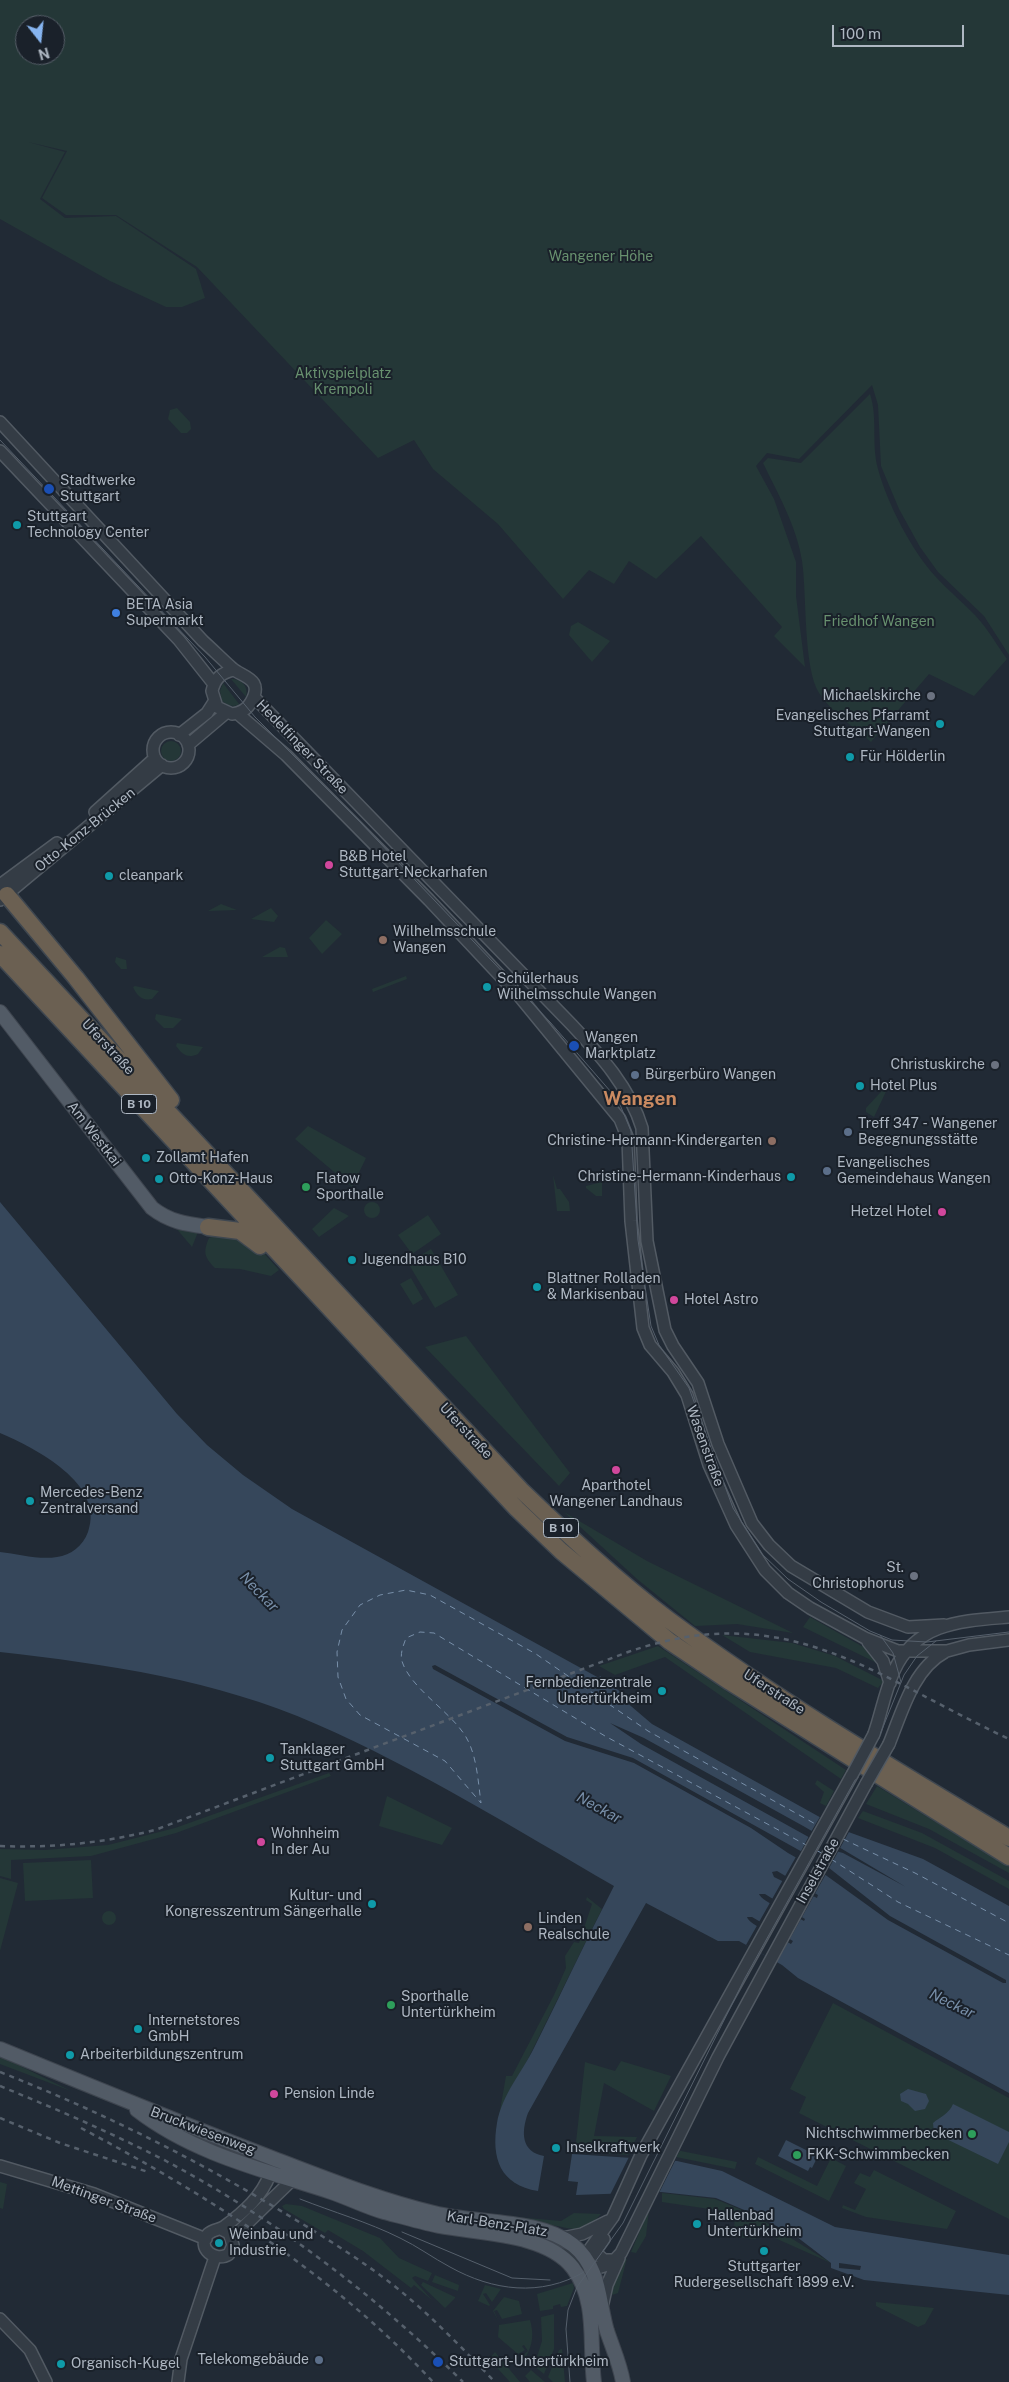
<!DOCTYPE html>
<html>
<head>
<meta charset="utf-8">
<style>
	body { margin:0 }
	#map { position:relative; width:1009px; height:2382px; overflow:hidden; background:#212a35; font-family:"Public Sans",sans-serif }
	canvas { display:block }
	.north { position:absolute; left:15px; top:15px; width:50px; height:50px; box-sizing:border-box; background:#1a212a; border:1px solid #555d67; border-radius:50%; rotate:164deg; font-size:14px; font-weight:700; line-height:20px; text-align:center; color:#aeb7c2 }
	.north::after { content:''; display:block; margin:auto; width:18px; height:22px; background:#86b4ef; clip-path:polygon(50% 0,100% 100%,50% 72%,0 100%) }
	.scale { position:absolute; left:832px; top:25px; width:132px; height:22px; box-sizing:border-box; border:2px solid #aeb7c2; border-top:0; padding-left:6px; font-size:15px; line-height:18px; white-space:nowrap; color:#aeb7c2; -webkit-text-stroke:4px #1a212a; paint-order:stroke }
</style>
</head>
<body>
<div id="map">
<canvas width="1009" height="2382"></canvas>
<div class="north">N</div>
<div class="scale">100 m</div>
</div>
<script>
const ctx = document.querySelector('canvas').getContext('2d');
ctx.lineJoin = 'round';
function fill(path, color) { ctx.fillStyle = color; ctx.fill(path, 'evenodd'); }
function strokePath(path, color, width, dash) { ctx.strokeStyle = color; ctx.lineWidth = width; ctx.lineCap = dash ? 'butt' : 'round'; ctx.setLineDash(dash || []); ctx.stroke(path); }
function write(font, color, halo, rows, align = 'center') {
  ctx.font = font + ' "Public Sans",sans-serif'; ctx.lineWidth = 4; ctx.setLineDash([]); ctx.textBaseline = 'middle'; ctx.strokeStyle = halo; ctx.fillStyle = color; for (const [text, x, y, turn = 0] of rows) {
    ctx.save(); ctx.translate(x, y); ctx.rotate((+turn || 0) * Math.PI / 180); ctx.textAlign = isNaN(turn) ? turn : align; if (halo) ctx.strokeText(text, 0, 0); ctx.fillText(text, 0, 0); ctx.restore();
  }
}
fill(new Path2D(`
	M0 0H1009V655L984 616 938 572 920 547 899 509 881 466 878 405 872 385 799 459 767 453 756 466 774 499 796 562V596L805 667 774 636 782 627 701 536 656 579 629 561 614 584 589 570 563 599 498 524 433 469 414 440 378 458 197 267 116 215H66L42 198 67 151 28 142 65 152 40 199 65 218 116 216 196 269 205 298 182 307H166L110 281 0 219ZM25 25H55V55H25Z
	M870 394C878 418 871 444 878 469 887 503 912 551 935 576 949 592 967 605 981 622 991 634 998 647 1007 659L974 696 929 674 871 742C854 727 831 712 819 693 803 667 807 594 802 561 797 527 778 494 763 463L768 458 801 463Z
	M177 408 190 422 191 429 187 433H181L168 419 170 410Z
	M578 622 610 641 592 662 569 635 571 626Z
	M231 679C241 679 249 686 246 697Z
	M223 683 239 704C234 708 228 705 222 701L220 691Z
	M161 751a10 10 0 1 1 20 0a10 10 0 1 1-20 0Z
	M221 904 237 910 208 911Z
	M271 908 278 916 274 922 251 919Z
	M326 920 342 934 322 954 309 938Z
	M280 947 285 948 288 957H262Z
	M116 957 126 960 127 969H121L115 962Z
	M406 976 407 979 373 992 372 989Z
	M135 986 159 991 152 999C142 1001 137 996 133 987Z
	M156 1014 182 1019 173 1028H164L155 1019Z
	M177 1043 203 1047 198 1054C187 1059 182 1054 176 1046Z
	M891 1081 874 1117 866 1112V1108Z
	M308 1126 366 1158 352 1187 295 1139Z
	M553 1175 557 1189H560L569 1202 570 1211H557Z
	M602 1182V1196H596L586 1188V1186Z
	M364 1210a8 8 0 1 1 16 0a8 8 0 1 1-16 0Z
	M334 1208 349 1216 319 1237 312 1229Z
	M428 1215 441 1234 412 1254 398 1235Z
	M175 1227 198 1232 192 1247Z
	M224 1232 263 1252 279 1270 271 1276 240 1269 215 1268C204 1257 203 1252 209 1238Z
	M431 1249 458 1295 435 1308 408 1263Z
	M411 1278 423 1299 413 1305 400 1284Z
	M466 1336 570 1473 559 1486 425 1347Z
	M564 1512 647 1561 793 1633 737 1624 695 1626 637 1579Z
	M810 1617 867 1649 877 1663 803 1627Z
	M722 1635 792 1643 835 1656 884 1681 878 1688 836 1668 750 1652Z
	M658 1646 846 1770 841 1779 665 1657 615 1675 599 1666Z
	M329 1773 331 1776 176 1833 91 1856 11 1860V1879L0 1876V1849L45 1850 108 1845 175 1828Z
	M817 1780 834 1791 826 1806 820 1803 824 1792 815 1784Z
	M877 1786 1009 1867V1873L929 1829 866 1804Z
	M387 1796 452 1828 442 1845 379 1826Z
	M863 1811 922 1833 1009 1881V1889L935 1848 858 1818Z
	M91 1860 93 1898 25 1901 23 1863Z
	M0 1878 18 1883 0 1951Z
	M587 1897 602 1909 524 2067 509 2092 499 2116 506 2076H512L554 1995 566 1968 565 1956 574 1942 579 1943 592 1904 586 1900Z
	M102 1918a7 7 0 1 1 14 0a7 7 0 1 1-14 0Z
	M833 2003 1009 2098V2219L799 2113 806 2097 790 2089Z
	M0 2056 71 2091 0 2064Z
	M621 2061 671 2076 654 2111 604 2083 594 2136 637 2137 628 2155 575 2151 585 2062 615 2071Z
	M680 2151H681L737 2162 735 2169 676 2157Z
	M758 2157 817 2186 831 2158 846 2166 829 2201 755 2164Z
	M874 2170 956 2211 947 2229 866 2217 842 2208 843 2205 855 2210 866 2189 854 2183 860 2173 870 2177Z
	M0 2182 7 2184 3 2209 0 2208Z
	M662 2193 715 2199 754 2215 831 2263 757 2230 756 2239 733 2237 735 2217 723 2211 662 2202Z
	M286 2204 302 2206 380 2238 399 2258 432 2273 428 2281 415 2276 412 2278 432 2300 414 2285 411 2288 363 2251 328 2230 325 2233 284 2209 282 2206Z
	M649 2209 646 2236 636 2253 631 2252Z
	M574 2213 601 2214C582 2235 576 2229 551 2225 536 2222 520 2221 504 2219V2216L561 2221Z
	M213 2244a6 6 0 1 1 12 0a6 6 0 1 1-12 0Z
	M627 2258 618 2293 609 2296 619 2267Z
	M435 2275 459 2285 458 2291 432 2282Z
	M423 2282 455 2297V2298L445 2308 421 2285Z
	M573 2283 574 2288 567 2306 561 2307 560 2304 553 2306V2309L540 2311 537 2294Z
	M485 2285 501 2289 492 2302 486 2293 483 2294 490 2305 489 2306 478 2301Z
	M504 2297 519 2301 522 2314 502 2319 497 2310 494 2311 498 2320 493 2311Z
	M876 2302 934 2308 925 2324 918 2327 876 2306Z
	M554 2314V2349L544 2374 534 2366 542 2341 541 2317Z
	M530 2320C534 2334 533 2345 525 2358L522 2356 528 2351 524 2345 522 2346 525 2350 518 2354 498 2337 499 2325Z
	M562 2349 565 2382H553L548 2377 559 2350Z
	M495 2352 520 2382H510L489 2359Z
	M531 2370 545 2382H530L525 2376Z`), '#243737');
fill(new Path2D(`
	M0 1202 177 1414 207 1445 243 1475 292 1509 599 1678 600 1676 627 1697 625 1701 652 1724 843 1830 923 1859 1009 1906V2093L798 1978 782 1965 739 1941H718L646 1903 528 2113C521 2132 521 2152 544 2156L538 2191C500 2185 491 2158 497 2123 502 2095 522 2072 534 2048 561 1994 586 1940 614 1886 517 1830 419 1769 316 1724 217 1680 106 1664 0 1652V1552C18 1554 39 1560 57 1557 71 1555 83 1546 88 1532 106 1484 35 1448 0 1433ZM435 1665 567 1737 633 1758 824 1864 890 1916 1006 1980V1983H1003L888 1920 820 1871 788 1853 751 1828 634 1763 565 1741 433 1669 432 1666ZM610 1723 644 1738 805 1827 906 1887 843 1853 832 1850 641 1744ZM777 1871 818 1895 817 1898 774 1877 772 1872ZM759 1894H765L805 1919 804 1921C794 1915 762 1902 759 1894ZM747 1917H752L793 1941 791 1944C781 1938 749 1925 747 1917Z
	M908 2089 926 2094 929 2101 925 2109 915 2111 908 2104 901 2101 900 2094Z
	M953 2104 1009 2132V2142L998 2164 934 2133 933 2123C940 2117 949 2114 953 2104Z
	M786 2140 816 2155 814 2159 816 2160 812 2168 810 2167 808 2171 778 2156Z
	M572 2154 677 2161 722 2171 835 2227 1009 2255V2295L864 2280 831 2268V2263L797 2237 756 2215 716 2198 661 2192 576 2195 578 2182 568 2181Z`), '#36475b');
fill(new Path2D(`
	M821 1815 850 1830 828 1870 800 1853 809 1836 803 1833 804 1831 833 1848 834 1846 805 1831V1829L811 1832Z
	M797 1855 827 1872 777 1962 746 1945Z
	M630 2155 676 2159 659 2193 610 2195Z
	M839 2263 861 2266 860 2270 839 2268Z`), '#212a35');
strokePath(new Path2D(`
	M843 1839 915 1873 1009 1923
	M808 1846 605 1736 434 1633 420 1632 406 1638C403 1647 399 1655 403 1664 413 1690 451 1712 466 1737 477 1756 478 1781 481 1803L445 1761 360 1715 346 1699 338 1677 337 1652 342 1630 360 1605 380 1595 406 1590 430 1595 536 1654 648 1731 819 1826
	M816 1850 823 1854
	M831 1859 898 1902 1009 1955`), '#788fa9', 1, [6, 5]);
const minor = new Path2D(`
	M0 422 203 641C213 650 222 659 232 668 241 677 265 678 251 702 247 710 240 713 232 714L217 707 212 691C215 678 221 673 234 670
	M0 451 179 640 213 683
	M254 697 572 1025C600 1055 630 1088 642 1128L647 1241 665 1330 673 1346 698 1383 718 1444 752 1523 769 1545 791 1566 868 1612 908 1627 944 1625
	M237 713 286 755 429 900 520 997 620 1119 628 1139 631 1221 643 1328 650 1345 673 1372 687 1395 709 1465 736 1525 765 1570 788 1593 810 1608 865 1638 898 1651H947L969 1645 1009 1640
	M153 750a18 18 0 1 1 36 0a18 18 0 1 1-36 0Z
	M179 735 207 713 214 702
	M188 745 227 712
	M95 812 155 758
	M0 885 57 843
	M0 900 162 765
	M868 1642 883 1661 890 1683
	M874 1734C881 1714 885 1691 894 1671 916 1622 962 1621 1009 1617
	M889 1744C902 1712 913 1669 945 1652
	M0 2166 94 2194 206 2239
	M221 2229 229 2233 233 2245 229 2254C215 2263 196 2248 208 2234 213 2229 220 2230 225 2226 244 2212 262 2196 270 2174L278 2172
	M232 2238 291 2181 286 2174
	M562 2238 582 2234 608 2221
	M604 2239 597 2249V2254L604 2260H613
	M563 2254C586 2264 599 2279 621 2253L718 2057 866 1784
	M584 2257 613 2217 641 2155 852 1775
	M603 2303 607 2285 619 2258
	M0 2319 30 2350 46 2382
	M178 2382 181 2359 215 2257`);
const major = new Path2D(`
	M0 1012 152 1208C170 1222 186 1224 208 1227
	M0 2049C90 2086 180 2123 272 2158 325 2178 379 2200 434 2213 476 2224 539 2218 573 2245 601 2268 598 2301 607 2331 613 2349 620 2364 623 2382
	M137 2110C194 2154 264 2170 331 2192 349 2198 366 2207 384 2212 403 2217 421 2222 439 2226 480 2234 546 2233 573 2268 598 2301 589 2344 594 2382`);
const highway = new Path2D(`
	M7 895 76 978 171 1100
	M0 932 521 1490C569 1536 616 1580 669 1620 777 1700 894 1769 1009 1838
	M0 954 458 1446 517 1509 561 1551 669 1641 730 1682 1009 1857
	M208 1227 240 1231 260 1246`);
strokePath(minor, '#525a63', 14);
strokePath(major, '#3e454f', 16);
strokePath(highway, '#3f4750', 19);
strokePath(minor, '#343c45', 11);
strokePath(major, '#525b66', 14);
strokePath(highway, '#6b6052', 16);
strokePath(new Path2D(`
	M0 440 205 657 255 717 360 822 550 1022 618 1100 631 1131 638 1240 651 1326 659 1345 689 1388 733 1508 762 1554 788 1579 821 1602 870 1631 892 1640 927 1642 1009 1632
	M880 1635 893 1653 901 1682
	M300 2199C333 2212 368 2222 400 2238 417 2246 433 2258 450 2267 493 2291 541 2297 584 2272
	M402 2232 512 2278 550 2280
	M570 2382 566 2329 568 2310 577 2287 623 2223 745 1978 879 1737 904 1675 917 1656 936 1641`), '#56606c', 1);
strokePath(new Path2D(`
	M0 1846C53 1848 103 1843 155 1830L628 1652C786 1597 874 1676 1009 1739
	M0 2072C94 2109 184 2153 271 2205 311 2229 351 2253 388 2281 427 2311 461 2347 495 2382
	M0 2086C56 2109 112 2133 166 2161 275 2219 375 2295 463 2382
	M0 2118 60 2143 148 2172
	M81 2128C209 2196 334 2275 433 2382`), '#56606c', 2.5, [5, 5]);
const minorBridge = new Path2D(`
	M852 1775 874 1734
	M866 1784 889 1744`);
strokePath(minorBridge, '#525a63', 14, []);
strokePath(minorBridge, '#343c45', 11);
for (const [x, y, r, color] of [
	[49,489,6,"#1a4fb4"],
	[17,525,5,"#0f9aa8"],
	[116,613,5,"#3f7fe0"],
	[931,696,5,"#6b7280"],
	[940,724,5,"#0f9aa8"],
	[850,757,5,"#0f9aa8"],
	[329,865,5,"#d1479c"],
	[109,876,5,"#0f9aa8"],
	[383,940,5,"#8d6e63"],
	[487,987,5,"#0f9aa8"],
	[574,1046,6,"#1a4fb4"],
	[995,1065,5,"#6b7280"],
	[635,1075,5,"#5c6f8a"],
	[860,1086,5,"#0f9aa8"],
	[848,1132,5,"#5c6f8a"],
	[772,1141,5,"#8d6e63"],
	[146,1158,5,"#0f9aa8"],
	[827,1171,5,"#5c6f8a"],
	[791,1177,5,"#0f9aa8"],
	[159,1179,5,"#0f9aa8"],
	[306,1187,5,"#2e9e5b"],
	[942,1212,5,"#d1479c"],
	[352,1260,5,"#0f9aa8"],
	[537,1287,5,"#0f9aa8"],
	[674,1300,5,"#d1479c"],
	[616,1470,5,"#d1479c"],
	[30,1501,5,"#0f9aa8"],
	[914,1576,5,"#6b7280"],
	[662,1691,5,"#0f9aa8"],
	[270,1758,5,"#0f9aa8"],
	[261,1842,5,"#d1479c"],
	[372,1904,5,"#0f9aa8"],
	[528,1927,5,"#8d6e63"],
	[391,2005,5,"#2e9e5b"],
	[138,2029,5,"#0f9aa8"],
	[70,2055,5,"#0f9aa8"],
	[274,2094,5,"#d1479c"],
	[972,2134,5,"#2e9e5b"],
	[556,2148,5,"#0f9aa8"],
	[797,2155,5,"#2e9e5b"],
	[697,2224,5,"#0f9aa8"],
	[219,2243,5,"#0f9aa8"],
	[764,2251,5,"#0f9aa8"],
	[319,2360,5,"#5c6f8a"],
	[438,2362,6,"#1a4fb4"],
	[61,2364,5,"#0f9aa8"]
]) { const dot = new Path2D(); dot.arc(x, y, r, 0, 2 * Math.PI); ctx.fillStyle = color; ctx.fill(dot); strokePath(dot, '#1a212a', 2); }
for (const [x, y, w] of [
	[139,1104,35],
	[561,1528,35]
]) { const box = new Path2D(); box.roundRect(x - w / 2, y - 9.5, w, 19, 4); ctx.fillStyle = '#1a212a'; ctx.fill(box); strokePath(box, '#aeb7c2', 1); }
write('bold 12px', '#aeb7c2', null, [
	["B 10",139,1104],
	["B 10",561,1528]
]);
write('14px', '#68916f', '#1a212a', [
	["Wangener Höhe",601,257],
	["Aktivspielplatz",343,374],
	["Krempoli",343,390],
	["Friedhof Wangen",879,622]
]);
write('14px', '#aeb7c2', '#1a212a', [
	["Stadtwerke",60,481],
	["Stuttgart",60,497],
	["Stuttgart",27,517],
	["Technology Center",27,533],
	["BETA Asia",126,605],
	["Supermarkt",126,621],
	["Michaelskirche",921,696,"right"],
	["Evangelisches Pfarramt",930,716,"right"],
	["Stuttgart-Wangen",930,732,"right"],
	["Für Hölderlin",860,757],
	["B&B Hotel",339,857],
	["Stuttgart-Neckarhafen",339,873],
	["cleanpark",119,876],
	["Wilhelmsschule",393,932],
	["Wangen",393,948],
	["Schülerhaus",497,979],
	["Wilhelmsschule Wangen",497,995],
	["Wangen",585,1038],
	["Marktplatz",585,1054],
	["Christuskirche",985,1065,"right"],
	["Bürgerbüro Wangen",645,1075],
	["Hotel Plus",870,1086],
	["Treff 347 - Wangener",858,1124],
	["Begegnungsstätte",858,1140],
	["Christine-Hermann-Kindergarten",762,1141,"right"],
	["Zollamt Hafen",156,1158],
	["Evangelisches",837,1163],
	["Gemeindehaus Wangen",837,1179],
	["Christine-Hermann-Kinderhaus",781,1177,"right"],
	["Otto-Konz-Haus",169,1179],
	["Flatow",316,1179],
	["Sporthalle",316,1195],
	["Hetzel Hotel",932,1212,"right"],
	["Jugendhaus B10",362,1260],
	["Blattner Rolladen",547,1279],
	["& Markisenbau",547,1295],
	["Hotel Astro",684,1300],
	["Aparthotel",616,1486,"center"],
	["Wangener Landhaus",616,1502,"center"],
	["Mercedes-Benz",40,1493],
	["Zentralversand",40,1509],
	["St.",904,1568,"right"],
	["Christophorus",904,1584,"right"],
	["Fernbedienzentrale",652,1683,"right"],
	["Untertürkheim",652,1699,"right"],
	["Tanklager",280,1750],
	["Stuttgart GmbH",280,1766],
	["Wohnheim",271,1834],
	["In der Au",271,1850],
	["Kultur- und",362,1896,"right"],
	["Kongresszentrum Sängerhalle",362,1912,"right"],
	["Linden",538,1919],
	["Realschule",538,1935],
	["Sporthalle",401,1997],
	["Untertürkheim",401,2013],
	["Internetstores",148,2021],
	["GmbH",148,2037],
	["Arbeiterbildungszentrum",80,2055],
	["Pension Linde",284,2094],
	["Nichtschwimmerbecken",962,2134,"right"],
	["Inselkraftwerk",566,2148],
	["FKK-Schwimmbecken",807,2155],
	["Hallenbad",707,2216],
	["Untertürkheim",707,2232],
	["Weinbau und",229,2235],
	["Industrie",229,2251],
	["Stuttgarter",764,2267,"center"],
	["Rudergesellschaft 1899 e.V.",764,2283,"center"],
	["Telekomgebäude",309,2360,"right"],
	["Stuttgart-Untertürkheim",449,2362],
	["Organisch-Kugel",71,2364]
], 'left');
write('14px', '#aeb7c2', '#1a212a', [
	["Hedelfinger Straße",302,747,46],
	["Otto-Konz-Brücken",85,830,-39],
	["Uferstraße",108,1047,47],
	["Am Westkai",94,1134,52],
	["Uferstraße",466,1431,47],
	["Wasenstraße",705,1446,70],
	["Uferstraße",774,1692,33],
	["Inselstraße",818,1871,-61],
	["Bruckwiesenweg",203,2131,21],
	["Mettinger Straße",104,2200,20],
	["Karl-Benz-Platz",497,2224,9]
]);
write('italic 15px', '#788fa9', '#1a212a', [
	["Neckar",259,1592,46],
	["Neckar",599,1808,29],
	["Neckar",952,2004,26]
]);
write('bold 19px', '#ca8a61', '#1a212a', [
	["Wangen",640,1099]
]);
</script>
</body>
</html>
